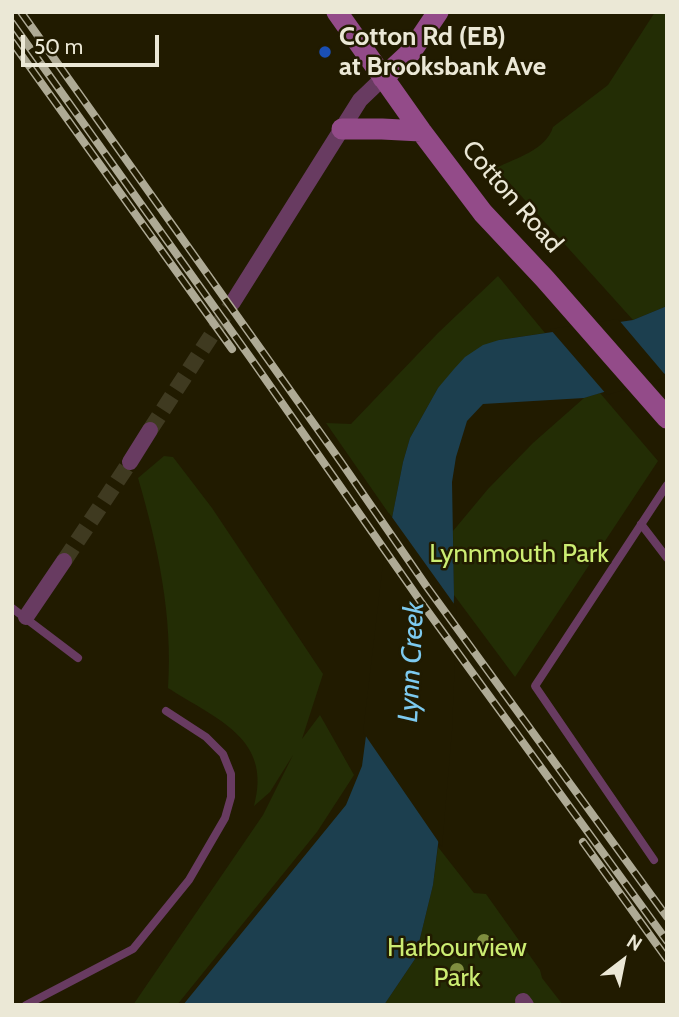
<!DOCTYPE html>
<html>
<head>
<meta charset="utf-8">
<style>
	body { margin:0 }
	#map { position:relative; width:679px; height:1017px; overflow:hidden; background:#211b00; font-family:Cabin,sans-serif }
	canvas { display:block }
	.frame { position:absolute; inset:0; border:14px solid #ebe8d6; pointer-events:none }
	.north { position:absolute; left:588px; top:926px; width:70px; height:70px; -webkit-text-stroke:5px #211b00; paint-order:stroke; rotate:32deg; font-size:19px; font-weight:700; line-height:28px; text-align:center; color:#ebe8d6 }
	.north::after { content:''; display:block; margin:auto; width:24px; height:32px; background:#ebe8d6; clip-path:polygon(50% 0,100% 100%,50% 72%,0 100%) }
	.scale { position:absolute; left:21px; top:35px; width:138px; height:32px; box-sizing:border-box; border:4px solid #ebe8d6; border-top:0; padding-left:9px; font-size:21px; line-height:24px; white-space:nowrap; color:#ebe8d6; -webkit-text-stroke:5px #211b00; paint-order:stroke }
</style>
</head>
<body>
<div id="map">
<canvas width="679" height="1017"></canvas>
<div class="frame"></div>
<div class="north">N</div>
<div class="scale">50 m</div>
</div>
<script>
const ctx = document.querySelector('canvas').getContext('2d');
ctx.lineJoin = 'round';
function fill(path, color) { ctx.fillStyle = color; ctx.fill(path, 'evenodd'); }
function strokePath(path, color, width, dash) { ctx.strokeStyle = color; ctx.lineWidth = width; ctx.lineCap = dash ? 'butt' : 'round'; ctx.setLineDash(dash || []); ctx.stroke(path); }
function write(font, color, halo, rows, align = 'center') {
  ctx.font = font + ' Cabin,sans-serif'; ctx.lineWidth = 5; ctx.setLineDash([]); ctx.textBaseline = 'middle'; ctx.strokeStyle = halo; ctx.fillStyle = color; for (const [text, x, y, turn = 0] of rows) {
    ctx.save(); ctx.translate(x, y); ctx.rotate((+turn || 0) * Math.PI / 180); ctx.textAlign = isNaN(turn) ? turn : align; if (halo) ctx.strokeText(text, 0, 0); ctx.fillText(text, 0, 0); ctx.restore();
  }
}
fill(new Path2D(`
	M655 12H667V306L633 320 496 168C516 158 546 150 553 127L608 85Z
	M498 276 545 333 499 340 438 388 410 438 403 462 392 518 326 423 351 424 438 333Z
	M600 393 658 461 515 677 454 595 453 531 488 489 533 443 584 398Z
	M164 456 173 457 212 508 323 674 302 739 320 715 354 775 317 832 177 1005H133L263 815 293 755 270 792 254 806C273 738 216 719 168 688 173 617 158 546 138 478Z
	M438 847 474 893 486 894 540 970 542 978 563 1005H384L415 959 433 885Z`), '#232d05');
fill(new Path2D(`
	M667 306V373L584 398 483 404 467 421 456 457 452 482 454 595 449 731 444 796 433 885 415 959 384 1005H183L346 805 362 766 380 630 392 518 403 462 410 438 438 388 454 369 465 357 483 345 499 340 633 320Z`), '#1c3f4f');
fill(new Path2D(`
	M618 319 667 377 607 395 550 329Z
	M389 513 457 608 452 731 442 847 363 732Z`), '#211b00');
strokePath(new Path2D(`
	M150 430 233 302
	M64 561 130 462`), '#3f3a20', 16, [16, 8]);
strokePath(new Path2D(`
	M641 524 667 558
	M12 608 78 658
	M654 860 535 686 667 485
	M26 1005 133 949 189 880 225 818 231 797V774L223 754 206 737 166 711`), '#683b61', 8);
strokePath(new Path2D(`
	M233 302 360 100 383 78
	M130 462 150 430
	M26 617 64 561
	M523 1001 526 1005`), '#683b61', 16);
strokePath(new Path2D(`
	M337 12 421 131 483 213 545 279 667 418
	M383 78 411 52 438 12
	M342 129H382L421 131`), '#934b89', 21);
const rail = new Path2D(`
	M21 12 341 462 427 587 667 917
	M12 23 252 360 421 602 667 941
	M12 42 232 349
	M583 842 667 959`);
strokePath(rail, '#aeaa95', 8);
strokePath(rail, '#211b00', 5, [16]);
ctx.fillStyle = '#7f8e3f';
for (const [x, y] of [
	[484,941],
	[457,970]
]) { ctx.beginPath(); ctx.arc(x, y, 7, 0, 2 * Math.PI); ctx.fill(); }
for (const [x, y, r, color] of [
	[325,52,7,"#1a4fb4"]
]) { const dot = new Path2D(); dot.arc(x, y, r, 0, 2 * Math.PI); ctx.fillStyle = color; ctx.fill(dot); strokePath(dot, '#211b00', 2.5); }
write('bold 26px', '#ebe8d6', '#211b00', [
	["Cotton Rd (EB)",339,37],
	["at Brooksbank Ave",339,67]
], 'left');
write('26px', '#ebe8d6', '#211b00', [
	["Cotton Road",512,197,49]
]);
write('26px', '#cced72', '#211b00', [
	["Lynnmouth Park",519,554],
	["Harbourview",457,948],
	["Park",457,978]
]);
write('italic 28px', '#7dcaef', '#211b00', [
	["Lynn Creek",412,662,-87]
]);
</script>
</body>
</html>
